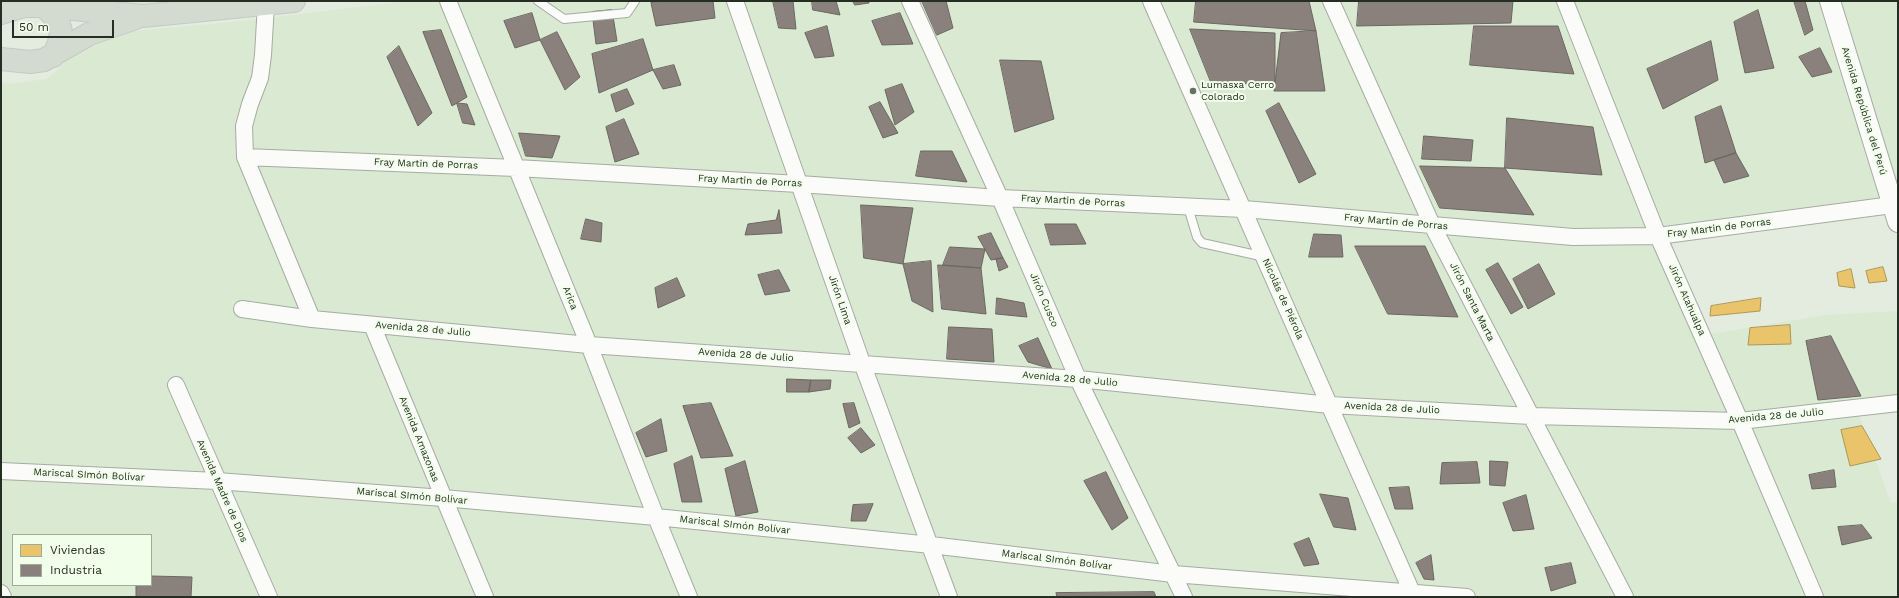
<!DOCTYPE html>
<html>
<head>
<meta charset="utf-8">
<style>
	body { margin:0 }
	#map { position:relative; width:1899px; height:598px; overflow:hidden; background:#e3ecdf; font-family:"Work Sans",sans-serif }
	canvas { display:block }
	.frame { position:absolute; inset:0; border:2px solid #262d23; pointer-events:none }
	.legend { position:absolute; left:12px; top:534px; width:140px; height:52px; box-sizing:border-box; background:#f0feea; border:1px solid #9faa9a; margin:0; padding:5px 7px; list-style:none; font-size:12px; color:#262d23 }
	.legend li { display:flex; align-items:center; gap:8px; height:20px }
	.legend b { width:20px; border:1px solid #9faa9a }
	.scale { position:absolute; left:12px; top:20px; width:102px; height:18px; box-sizing:border-box; border:2px solid #262d23; border-top:0; padding-left:5px; font-size:12px; line-height:14px; white-space:nowrap; color:#262d23; -webkit-text-stroke:3px #f0feea; paint-order:stroke }
</style>
</head>
<body>
<div id="map">
<canvas width="1899" height="598"></canvas>
<div class="frame"></div>
<ul class="legend">
<li><b style="height:11px;background:#e9c46a"></b>Viviendas</li>
<li><b style="height:11px;background:#8a817c"></b>Industria</li>
</ul>
<div class="scale">50 m</div>
</div>
<script>
const ctx = document.querySelector('canvas').getContext('2d');
ctx.lineJoin = 'round';
function fill(path, color) { ctx.fillStyle = color; ctx.fill(path, 'evenodd'); }
function strokePath(path, color, width, dash) { ctx.strokeStyle = color; ctx.lineWidth = width; ctx.lineCap = dash ? 'butt' : 'round'; ctx.setLineDash(dash || []); ctx.stroke(path); }
function write(font, color, halo, rows, align = 'center') {
  ctx.font = font + ' "Work Sans",sans-serif'; ctx.lineWidth = 4; ctx.setLineDash([]); ctx.textBaseline = 'middle'; ctx.strokeStyle = halo; ctx.fillStyle = color; for (const [text, x, y, turn = 0] of rows) {
    ctx.save(); ctx.translate(x, y); ctx.rotate((+turn || 0) * Math.PI / 180); ctx.textAlign = isNaN(turn) ? turn : align; if (halo) ctx.strokeText(text, 0, 0); ctx.fillText(text, 0, 0); ctx.restore();
  }
}
fill(new Path2D(`
	M74 1H199L117 9Z
	M409 1H1898V197L1664 238 1705 335 1826 315 1898 311V407L1858 412 1891 503 1898 502V597H1V82L8 84 47 79 71 57 86 46 124 32 242 21ZM13 535H151V585H13Z`), '#d9e9d2');
const homes = new Path2D(`
	M1883 267 1887 281 1869 283 1866 271Z
	M1851 269 1855 288 1839 286 1837 273Z
	M1761 298 1760 311 1710 316 1711 306Z
	M1790 325 1791 344 1748 345 1750 328Z
	M1862 426 1881 459 1850 466 1841 430Z`);
fill(homes, '#e9c46a');
strokePath(homes, '#ae9755', 1);
const industry = new Path2D(`
	M665 1H713L715 18 656 26 651 3Z
	M773 1H793L796 29 779 28Z
	M812 1H836L840 15 813 10Z
	M853 1H869V3L855 5Z
	M922 1H946L953 28 937 35Z
	M1196 1H1309L1316 31 1194 22Z
	M1359 1H1513L1511 23 1357 26Z
	M1794 1H1805L1813 30 1805 35Z
	M612 10 617 41 596 44 592 12Z
	M1758 10 1774 68 1745 73 1734 22Z
	M532 13 540 40 515 48 504 21Z
	M900 13 913 44 882 45 872 21Z
	M827 26 834 56 815 58 805 33Z
	M1474 26H1558L1574 74 1470 65Z
	M1190 29 1275 33V85L1211 82Z
	M441 30 467 97 452 106 423 32Z
	M1316 31 1325 91H1274L1281 33Z
	M557 32 580 77 565 90 540 40Z
	M643 39 653 70 599 93 592 54Z
	M1711 41 1718 80 1663 109 1647 69Z
	M399 46 432 113 418 126 387 57Z
	M1820 48 1832 72 1812 77 1799 57Z
	M1000 60 1041 61 1054 119 1015 132Z
	M674 65 681 85 663 89 653 70Z
	M902 84 914 112 895 125 885 90Z
	M627 89 634 104 616 112 611 95Z
	M880 102 898 133 883 138 869 107Z
	M457 103 467 104 475 125 463 123Z
	M1279 103 1316 174 1299 183 1266 111Z
	M1721 106 1736 153 1705 163 1695 117Z
	M1507 118 1593 127 1602 175 1505 168Z
	M624 119 639 154 615 162 606 127Z
	M519 133 560 136 552 158 526 156Z
	M1424 136 1473 140 1471 161 1422 159Z
	M921 151H952L967 182 916 176Z
	M1736 153 1749 176 1724 183 1714 160Z
	M1420 166 1505 168 1534 215 1440 208Z
	M861 205 913 208 903 264 864 258Z
	M779 210 782 233 745 235 748 224 776 220Z
	M586 219 602 223 601 242 581 239Z
	M1045 224H1076L1086 244 1051 245Z
	M991 233 1003 258 991 260 978 237Z
	M1314 234 1341 235 1343 257H1309Z
	M1355 246H1425L1458 317 1388 314Z
	M950 247 985 249 981 268 943 265Z
	M1003 258 1008 267 999 271 996 259Z
	M931 261 933 312 912 301 903 264Z
	M1498 263 1523 307 1511 314 1486 270Z
	M1539 264 1555 294 1528 309 1513 279Z
	M938 265 981 268 986 314 942 309Z
	M779 270 790 291 765 295 758 275Z
	M677 278 685 296 658 308 655 288Z
	M997 298 1024 303 1027 317 996 314Z
	M949 327 992 329 994 362 947 359Z
	M1831 336 1861 396 1818 400 1806 341Z
	M1038 338 1052 369 1028 362 1019 346Z
	M787 379 811 380 809 392H787Z
	M811 380H831L830 389 809 392Z
	M711 403 733 456 701 458 683 406Z
	M854 403 860 423 849 428 843 404Z
	M661 419 667 451 646 457 636 433Z
	M861 428 875 445 861 453 848 438Z
	M692 456 702 502H682L674 464Z
	M745 461 758 512 736 516 725 469Z
	M1490 461 1508 462 1505 486 1490 485Z
	M1477 462 1480 483 1440 484 1442 463Z
	M1834 470 1836 487 1812 489 1809 475Z
	M1106 472 1128 518 1112 530 1084 481Z
	M1409 487 1413 509H1395L1389 488Z
	M1320 494 1348 498 1356 530 1334 527Z
	M1526 495 1534 529 1513 531 1503 503Z
	M873 504 866 521H851L853 505Z
	M1862 525 1872 538 1842 545 1838 527Z
	M1309 538 1319 564 1304 566 1294 544Z
	M1431 555 1434 580 1424 579 1416 563Z
	M1571 563 1576 583 1551 591 1545 568Z
	M151 576 192 577 191 597H136V585H151Z
	M1154 592 1156 597H1057L1056 593Z`);
fill(industry, '#8a817c');
strokePath(industry, '#6c6861', 1);
const service = new Path2D(`
	M538 1 564 19 627 13 635 1
	M1188 207 1197 237 1202 243 1265 257`);
const minor = new Path2D(`
	M448 1 589 345 656 517 689 597
	M735 1 862 363 949 597
	M910 1 1000 198 1078 379 1184 597
	M1151 1 1414 597
	M1331 1 1432 225 1625 597
	M1565 1 1658 236 1740 421 1815 597
	M266 4 263 55 260 78 250 104 244 126 245 157 312 319
	M245 157 516 168 799 184 1000 198 1244 209 1573 237 1658 236 1892 205 1898 202
	M242 309 312 319 589 345 1078 379 1330 405 1531 416 1740 421 1898 403
	M372 325 485 597
	M176 385 269 597
	M1 471 217 481 443 498 656 517 931 545 1173 574 1467 597
	M1 593 3 597`);
const tertiary = new Path2D(`
	M1830 1 1898 222`);
const trunk = new Path2D(`
	M43 6C64 23 65 33 53 56
	M1 13 24 6H43L143 16 294 1
	M1 59 30 62 44 60 89 34 136 18`);
strokePath(service, '#a5aca1', 10);
strokePath(minor, '#a5aca1', 18);
strokePath(tertiary, '#a5aca1', 22);
strokePath(trunk, '#c5cac4', 24);
strokePath(service, '#fbfcfa', 8);
strokePath(minor, '#fbfcfa', 16);
strokePath(tertiary, '#fbfcfa', 20);
strokePath(trunk, '#d3dad0', 22);
for (const [x, y, r, color] of [
	[1193,91,4,"#687065"]
]) { const dot = new Path2D(); dot.arc(x, y, r, 0, 2 * Math.PI); ctx.fillStyle = color; ctx.fill(dot); strokePath(dot, '#f0feea', 1.5); }
write('10px', '#262d23', '#f0feea', [
	["Lumasxa Cerro",1201,85],
	["Colorado",1201,97]
], 'left');
write('10px', '#262d23', '#f0feea', [
	["Avenida República del Perú",1864,111,73],
	["Fray Martin de Porras",426,164,2],
	["Fray Martin de Porras",750,181,3],
	["Fray Martin de Porras",1073,201,3],
	["Fray Martin de Porras",1396,222,5],
	["Fray Martin de Porras",1719,228,-7],
	["Arica",570,298,68],
	["Nicolás de Piérola",1283,299,66],
	["Jirón Lima",840,300,71],
	["Jirón Cusco",1044,300,67],
	["Jirón Atahualpa",1687,300,66],
	["Jirón Santa Marta",1472,302,63],
	["Avenida 28 de Julio",423,329,5],
	["Avenida 28 de Julio",746,355,4],
	["Avenida 28 de Julio",1070,379,5],
	["Avenida 28 de Julio",1392,408,3],
	["Avenida 28 de Julio",1776,416,-5],
	["Avenida Amazonas",419,439,68],
	["Mariscal SImón Bolívar",89,475,3],
	["Avenida Madre de Dios",222,491,66],
	["Mariscal SImón Bolívar",412,496,5],
	["Mariscal SImón Bolívar",735,525,6],
	["Mariscal SImón Bolívar",1057,560,7]
]);
</script>
</body>
</html>
